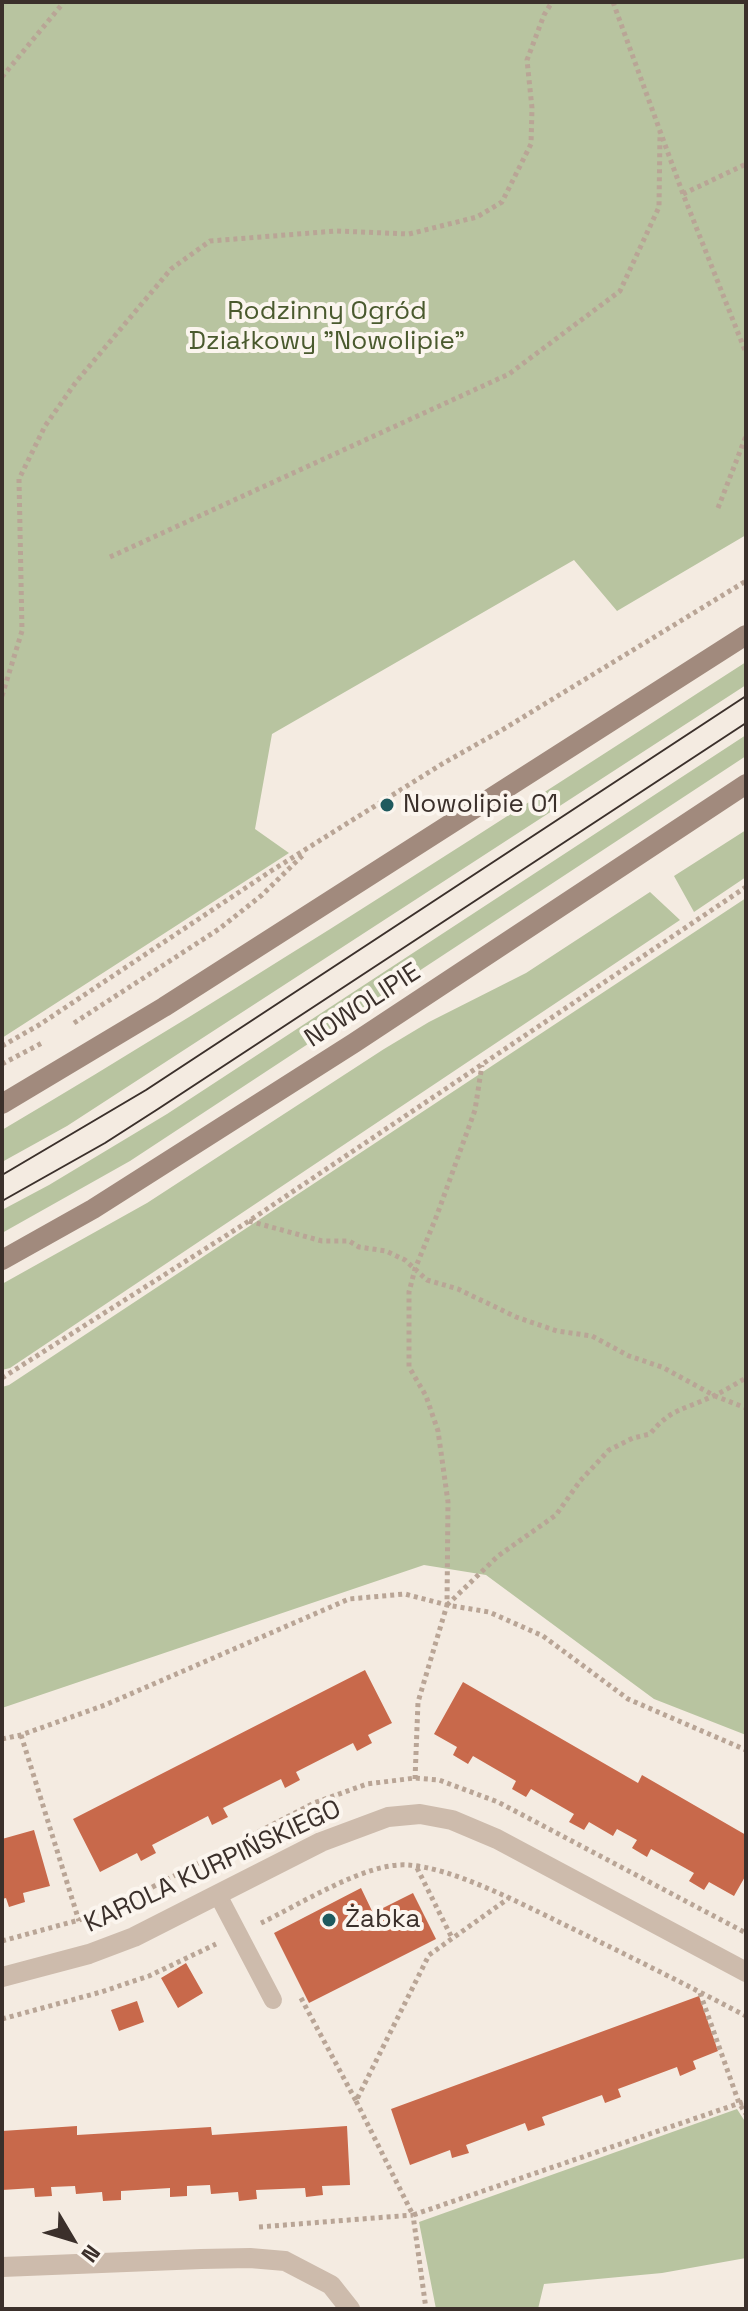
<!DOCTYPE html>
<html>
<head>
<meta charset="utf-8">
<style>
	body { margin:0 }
	#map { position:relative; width:748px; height:2311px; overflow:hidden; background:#f4ebe1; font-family:"Space Grotesk",sans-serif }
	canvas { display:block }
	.frame { position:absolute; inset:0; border:4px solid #3b302b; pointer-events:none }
	.north { position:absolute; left:32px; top:2199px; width:80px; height:80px; -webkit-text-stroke:6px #fbf5ee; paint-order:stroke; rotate:128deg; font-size:22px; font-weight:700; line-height:32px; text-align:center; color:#3b302b }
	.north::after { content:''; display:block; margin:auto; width:28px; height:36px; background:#3b302b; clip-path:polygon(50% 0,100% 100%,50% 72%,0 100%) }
</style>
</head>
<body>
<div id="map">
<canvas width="748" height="2311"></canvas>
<div class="frame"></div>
<div class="north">N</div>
</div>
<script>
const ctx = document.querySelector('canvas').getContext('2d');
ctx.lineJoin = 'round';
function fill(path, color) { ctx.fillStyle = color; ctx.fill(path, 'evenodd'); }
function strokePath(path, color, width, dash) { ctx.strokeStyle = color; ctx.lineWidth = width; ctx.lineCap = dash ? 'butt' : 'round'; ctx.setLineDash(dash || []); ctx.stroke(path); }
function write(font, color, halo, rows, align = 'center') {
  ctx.font = font + ' "Space Grotesk",sans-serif'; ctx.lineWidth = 8; ctx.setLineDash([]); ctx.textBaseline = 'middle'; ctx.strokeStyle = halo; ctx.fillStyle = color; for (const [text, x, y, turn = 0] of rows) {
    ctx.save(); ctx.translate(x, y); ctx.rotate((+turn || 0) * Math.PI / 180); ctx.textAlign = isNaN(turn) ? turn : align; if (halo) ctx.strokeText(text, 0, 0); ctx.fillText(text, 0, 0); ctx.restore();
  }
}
fill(new Path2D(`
	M2 2H746V535L617 611 574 560 272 734 255 829 289 853 2 1038Z
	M746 662V685L67 1126 2 1162V1130C254 981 500 821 746 662Z
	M746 735V756L130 1161 2 1233V1210L49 1185 167 1114Z
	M746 830V877L694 912 674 876Z
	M650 892 680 920 10 1368 2 1370V1284L147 1203 384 1049 429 1022 526 973Z
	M746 898V1735L654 1699 486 1575 424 1565 2 1708V1387L9 1385Z
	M737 2109 746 2123V2258L662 2273 544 2284 538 2309H436L419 2222Z`), '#b8c4a0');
fill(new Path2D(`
	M365 1670 392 1723 368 1735 372 1743 357 1751 353 1743 296 1772 300 1780 285 1788 281 1779 223 1808 228 1817 212 1825 208 1816 152 1845 156 1853 141 1861 137 1853 100 1872 73 1819Z
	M463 1682 638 1783 642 1775 746 1835V1875L734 1896 709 1882 704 1890 689 1881 694 1873 651 1849 647 1857 632 1848 637 1840 617 1829 613 1836 589 1822 584 1830 569 1822 574 1814 531 1789 526 1797 512 1789 516 1781 473 1756 468 1764 453 1755 457 1747 434 1734Z
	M34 1830 50 1886 23 1893 25 1902 9 1907 6 1898 2 1899V1839Z
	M361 1888 373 1913 413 1893 436 1939 309 2003 274 1933Z
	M186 1963 203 1993 178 2008 161 1978Z
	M699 1996 718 2051 693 2061 696 2069 680 2076 677 2067 618 2089 621 2097 605 2103 602 2095 542 2117 545 2125 528 2131 525 2123 466 2145 469 2153 452 2158 450 2150 410 2165 391 2109Z
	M137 2001 144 2022 119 2031 111 2010Z
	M77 2126V2135L211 2127 212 2135 347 2126 350 2185 322 2186 323 2195 306 2197 305 2188 256 2190 257 2199 239 2201 238 2192 211 2194 210 2185 187 2186V2196L170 2197V2188L121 2191V2200L103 2201 102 2192 76 2194 75 2186 51 2187 52 2196 35 2197 34 2188 2 2190V2131Z`), '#c8694b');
strokePath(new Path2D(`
	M613 2 683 194 746 353
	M2 77 64 2
	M683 194 746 164
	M718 508 746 436
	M110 557 509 374 620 291 659 207 660 132
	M2 696 22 631 19 479 45 426 76 382 171 269 210 241 336 231 409 234 477 217 502 202 531 144 532 108 527 60 544 15 552 2
	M74 1023 219 929 262 895 304 854
	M2 1046 39 1025 271 871 442 764 502 730 746 581
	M2 1064 42 1043
	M249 1221 322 1241H349L359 1247 386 1251 405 1260 427 1280 458 1289 516 1317 557 1331 592 1336 629 1356 662 1367 715 1396 746 1408
	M2 1378 249 1221 746 887
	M447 1605 498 1556 556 1515 580 1481 609 1450 633 1438 650 1434C670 1409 683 1410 711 1397 723 1392 735 1384 746 1378
	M21 1735 79 1921
	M2 1739 21 1735 105 1705 349 1599 405 1594 447 1605 489 1612 543 1636 628 1699 746 1750
	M415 1779 418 1702 447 1605 448 1502 438 1431 426 1396 409 1367V1292L415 1269 437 1215 475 1110 482 1065
	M417 1868 452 1938
	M261 1923C299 1905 366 1862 407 1865 450 1867 516 1901 555 1920 619 1951 683 1983 746 2016
	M2 1941 79 1920 139 1894 314 1803 367 1784 415 1778 439 1780 498 1802 746 1933
	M700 1993 739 2103 746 2114
	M301 1998 356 2101 429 1955 509 1898
	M2 2019 101 1992 149 1976 216 1944
	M356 2101 413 2215 746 2101
	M259 2227 413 2215 426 2309`), '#b9a596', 5, [4, 4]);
strokePath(new Path2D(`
	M218 1895 273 2000`), '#cdbbac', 18);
strokePath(new Path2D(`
	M2 1977 89 1954 134 1937 321 1842 388 1817 420 1814 452 1820 497 1839 746 1972
	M2 2267 201 2259 250 2258 285 2261 331 2285 350 2309`), '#cdbbac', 20);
strokePath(new Path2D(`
	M2 1104 164 1007 746 635
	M2 1260 93 1209 354 1043 746 784`), '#a18a7d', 20);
strokePath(new Path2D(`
	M2 1175 146 1090 746 696
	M2 1201 105 1143 158 1109 746 723`), '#3b302b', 2);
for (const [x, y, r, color] of [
	[387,805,8,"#1f5a5e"],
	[329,1920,8,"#1f5a5e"]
]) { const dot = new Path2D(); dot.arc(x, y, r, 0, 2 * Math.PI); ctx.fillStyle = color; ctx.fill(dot); strokePath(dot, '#fbf5ee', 3); }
write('26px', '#4a5a2e', '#fbf5ee', [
	["Rodzinny Ogród",327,312],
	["Działkowy \"Nowolipie\"",327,342]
]);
write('26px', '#3b302b', '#fbf5ee', [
	["Nowolipie 01",403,805],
	["Żabka",345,1920]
], 'left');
write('26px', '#3b302b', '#fbf5ee', [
	["NOWOLIPIE",363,1006,-33],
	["KAROLA KURPIŃSKIEGO",213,1867,-25]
]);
</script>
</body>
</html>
